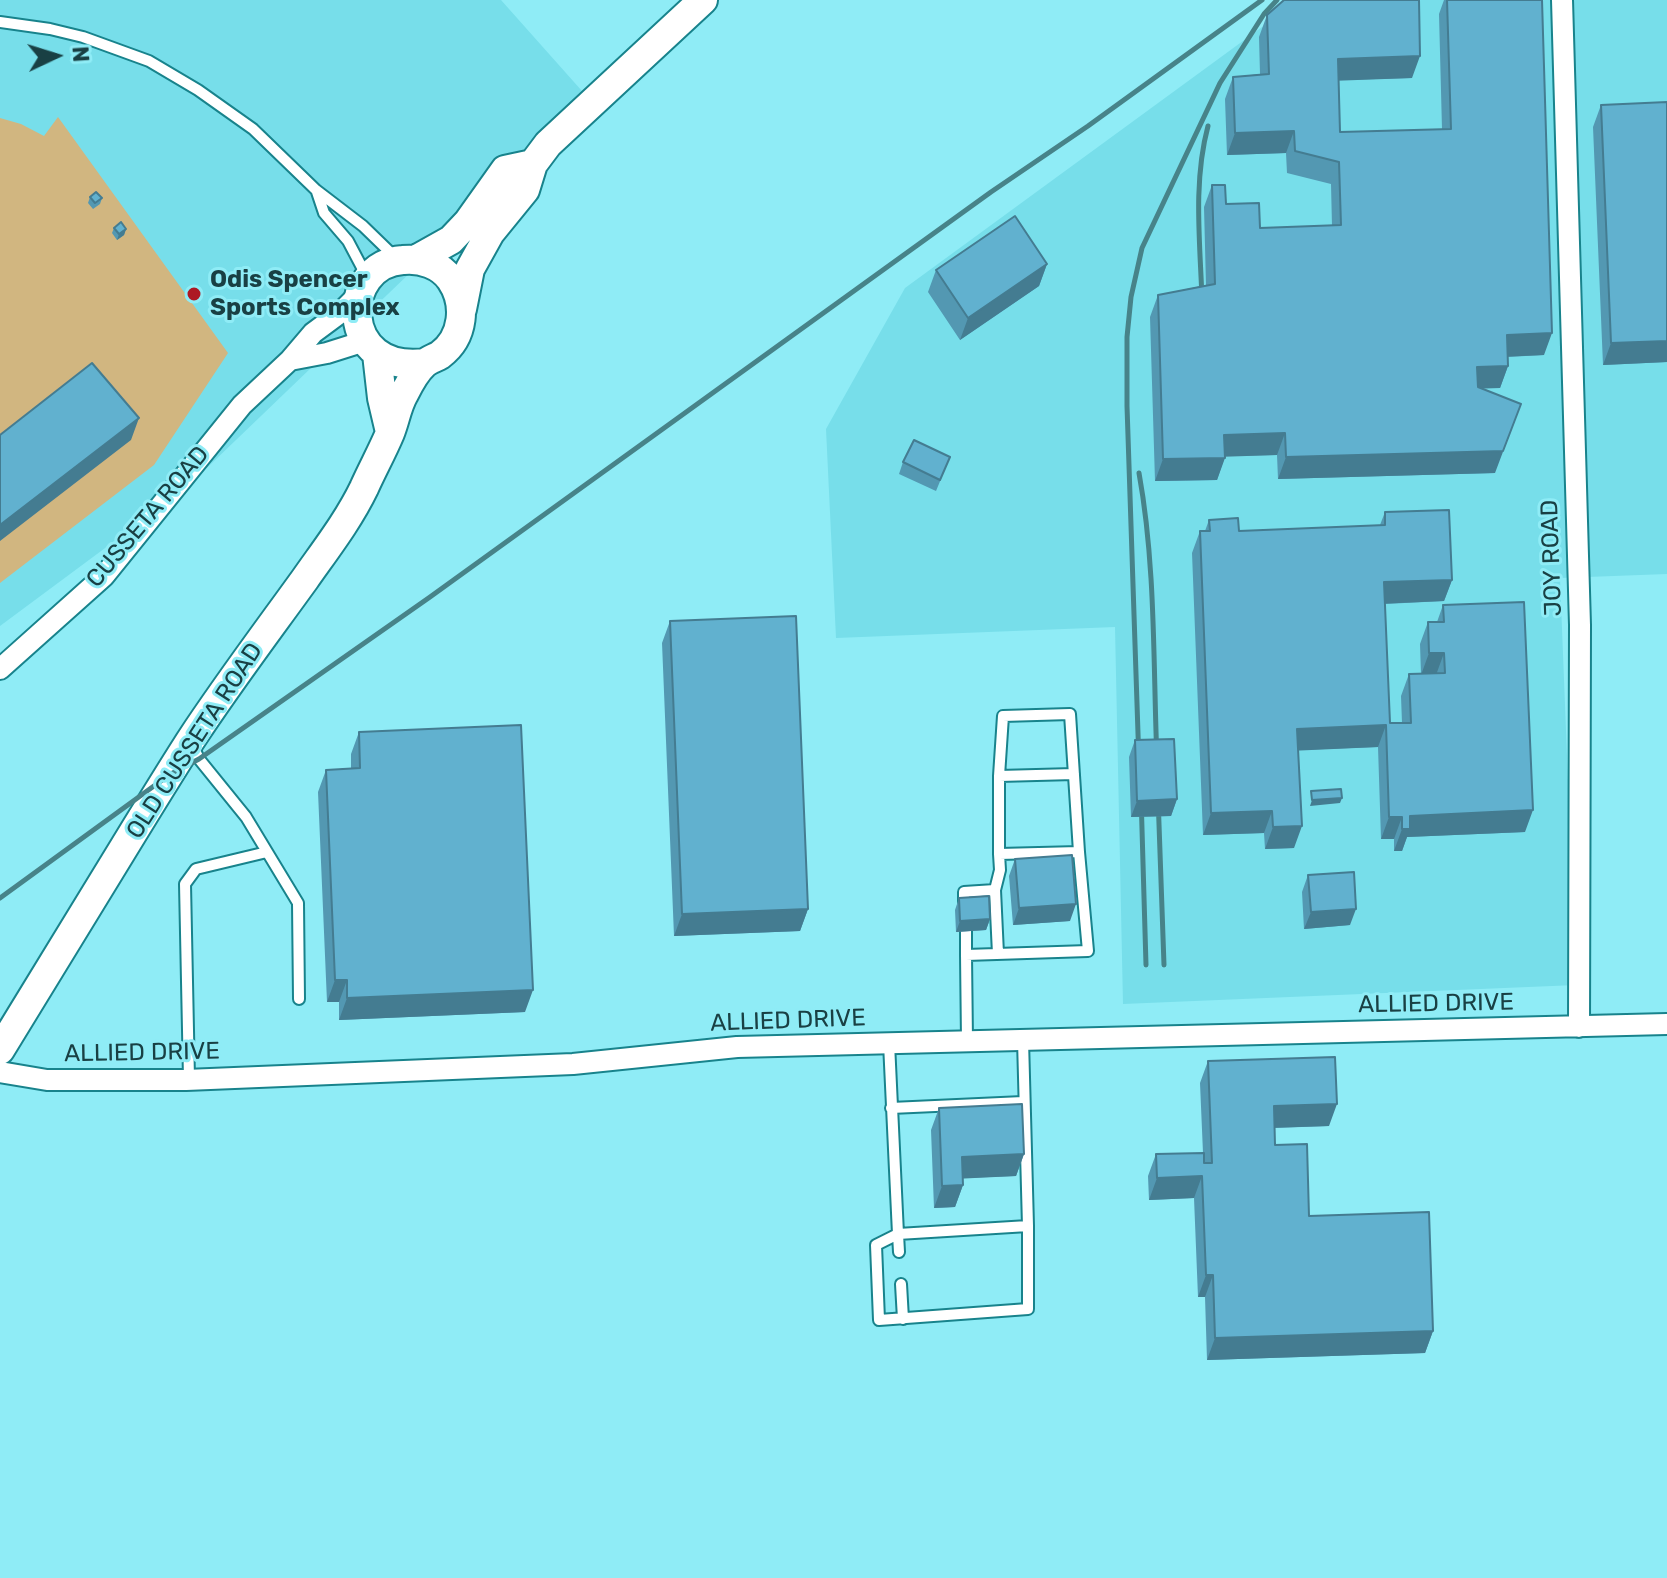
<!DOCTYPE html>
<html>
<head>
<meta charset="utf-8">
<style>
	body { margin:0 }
	#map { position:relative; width:1667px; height:1578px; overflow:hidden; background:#8fecf6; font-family:Rubik,sans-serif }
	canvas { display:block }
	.north { position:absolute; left:16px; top:16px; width:80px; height:80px; -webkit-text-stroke:6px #8fecf6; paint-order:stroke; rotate:86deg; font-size:22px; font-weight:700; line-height:32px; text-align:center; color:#194044 }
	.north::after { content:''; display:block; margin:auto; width:28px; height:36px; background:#194044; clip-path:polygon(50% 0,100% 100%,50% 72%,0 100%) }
</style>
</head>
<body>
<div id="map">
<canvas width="1667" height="1578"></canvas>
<div class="north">N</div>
</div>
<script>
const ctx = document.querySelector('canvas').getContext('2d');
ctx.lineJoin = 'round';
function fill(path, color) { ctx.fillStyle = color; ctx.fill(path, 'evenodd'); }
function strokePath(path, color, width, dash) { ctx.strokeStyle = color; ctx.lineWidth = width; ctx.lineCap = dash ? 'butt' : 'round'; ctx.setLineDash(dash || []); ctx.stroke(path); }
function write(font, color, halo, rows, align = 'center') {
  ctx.font = font + ' Rubik,sans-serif'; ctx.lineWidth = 6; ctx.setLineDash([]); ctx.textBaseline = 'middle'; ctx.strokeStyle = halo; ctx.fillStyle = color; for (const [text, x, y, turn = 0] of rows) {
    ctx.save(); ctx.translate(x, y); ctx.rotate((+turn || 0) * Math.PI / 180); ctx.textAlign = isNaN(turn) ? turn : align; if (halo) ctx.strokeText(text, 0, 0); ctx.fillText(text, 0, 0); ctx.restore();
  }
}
fill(new Path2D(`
	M0 0H501L590 100 186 488 0 626Z
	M1299 0H1667V574L1560 578 1576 985 1123 1004 1115 627 836 638 826 429 905 288Z`), '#77deea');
fill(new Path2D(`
	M58 117 228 353 154 465 0 583V118L21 124 44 136Z`), '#d1b680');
const lane = new Path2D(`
	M0 22 50 29 83 37 149 61 198 90 253 129 316 190 363 226 397 259
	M317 192 324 213 348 241 367 277
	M193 746 199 759 246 817 298 903 299 999
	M999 776 1074 774
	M995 890 1000 870 999 854
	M964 909V892L995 890 998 954
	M966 931V955
	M967 1041 966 955 1088 951 1079 852 1070 714 1003 716 999 776V854L1079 852
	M889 1043 898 1234 1028 1226 1023 1040
	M189 1079 185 884 196 869 267 852
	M891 1108 1023 1102
	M899 1252 898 1234 876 1245 879 1320 1028 1309V1226
	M901 1284 903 1319`);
const street = new Path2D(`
	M1562 0 1580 625 1579 1027
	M290 360 327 353 365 341
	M0 669 104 576 242 405 290 360 313 333 340 313 360 293
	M0 1072 47 1080H186L573 1064 737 1047 1667 1024`);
const secondary = new Path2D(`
	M417 259 451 240 468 222 505 170 533 164
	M462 309 470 269 490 233 525 190 533 164 548 144 703 0
	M377 354 382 398 390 432
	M0 1050C41 983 82 916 123 849 145 813 167 777 190 741 226 686 266 633 305 579 326 549 348 521 364 488 372 470 382 452 390 433 395 421 397 406 404 394 409 384 416 371 424 364 428 360 435 358 440 355 464 337 467 304 451 280 441 265 421 258 403 260 339 264 338 374 425 363`);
strokePath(lane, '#18838c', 14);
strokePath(street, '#18838c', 24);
strokePath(secondary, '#18838c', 32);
strokePath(lane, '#fff', 10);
strokePath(street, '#fff', 20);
strokePath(secondary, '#fff', 28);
strokePath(new Path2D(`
	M1202 299C1200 241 1193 182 1208 126
	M1139 473C1156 567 1153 665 1157 760
	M1139 763 1127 406V337L1131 297 1142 248 1220 83 1264 14 1277 0
	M1141 795 1146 965
	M1158 796 1164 965
	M0 898 169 775 199 759 430 597 991 192 1088 126 1262 0`), '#478389', 5);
fill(new Path2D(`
	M1444 0H1447L1544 355 1507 357 1508 366 1500 388H1481L1495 473 1278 479 1277 455 1225 456 1217 480 1155 481 1150 317 1158 295 1206 285 1204 207 1212 185 1226 204 1260 228 1332 226 1331 184 1287 173 1286 153 1227 155 1225 99 1233 77 1260 74 1259 37 1267 15 1412 78 1339 80 1340 132 1442 129 1439 14Z
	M1667 102V362L1603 365 1593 127 1601 105Z
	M90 197 102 198 100 204 93 209 88 203Z
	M114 228 126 229 124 235 117 240 112 233Z
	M1047 264 1039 286 960 340 928 292 936 270Z
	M950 457 936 491 899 474 903 462Z
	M1385 512 1452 580 1444 601 1385 604 1390 723H1402L1401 696 1409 674H1421L1420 644 1428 622H1437L1443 605 1525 832 1407 837 1402 851H1394V839H1381L1378 747 1298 750 1294 848 1265 849 1264 833 1203 835 1192 553 1200 531H1205L1209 520 1239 531 1380 525Z
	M670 621 808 909 800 931 674 936 662 643Z
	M359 732 525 1012 339 1020V1002H327L318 792 326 770 351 768V754Z
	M1135 740 1177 799 1171 816 1131 817 1129 757Z
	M1015 859 1070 921 1013 925 1009 876Z
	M1308 875 1350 925 1304 929 1302 892Z
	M959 898 990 919 986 930 956 932 955 910Z
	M1208 1061 1329 1126 1274 1128 1275 1145 1309 1216 1433 1331 1425 1353 1207 1360 1205 1297H1198L1194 1198 1149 1200 1148 1176 1156 1154 1203 1153 1200 1083Z
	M939 1108 1024 1154 1016 1176 963 1178V1185L955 1207 934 1208 931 1130Z`), '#5398b2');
fill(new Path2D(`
	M1420 56 1412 78 1330 81 1338 59Z
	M1294 131 1286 153 1227 155 1235 133Z
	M126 229 124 235 117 240 119 234Z
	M1047 264 1039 286 960 340 968 318Z
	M1552 333 1544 355 1499 357 1507 335Z
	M1667 341V362L1603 365 1611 343Z
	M1508 366 1500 388 1469 389 1477 367Z
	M1521 404 1495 473 1278 479 1286 457Z
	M139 418 131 440 0 541V525Z
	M1285 433 1277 455 1216 457 1224 435Z
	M1225 458 1217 480 1155 481 1163 459Z
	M1452 580 1444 601 1376 604 1384 582Z
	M1429 653H1444L1436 675H1421Z
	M1386 725 1378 747 1289 751 1297 729Z
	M1342 798 1340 803 1310 806 1312 800Z
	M1177 799 1171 816 1131 817 1137 801Z
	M1533 810 1525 832 1407 837 1402 851H1394L1402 829 1410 816Z
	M1272 811 1264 833 1203 835 1211 813Z
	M1389 817H1402L1394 839H1381Z
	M1302 826 1294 848 1265 849 1273 827Z
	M1076 904 1070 921 1013 925 1019 908Z
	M808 909 800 931 674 936 682 914Z
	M1356 909 1350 925 1304 929 1311 912Z
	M990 919 986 930 956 932 960 921Z
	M335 980H347L339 1002H327Z
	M533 990 525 1012 339 1020 347 998Z
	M1337 1104 1329 1126 1266 1128 1274 1106Z
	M1024 1154 1016 1176 954 1179 962 1157Z
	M1202 1176 1194 1198 1149 1200 1157 1178Z
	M963 1185 955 1207 934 1208 942 1186Z
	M1206 1275H1213L1205 1297H1198Z
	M1433 1331 1425 1353 1207 1360 1215 1338Z`), '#447c91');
const building = new Path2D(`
	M1284 0H1419L1420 56 1338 59 1340 132 1451 129 1447 0H1542L1552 333 1507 335 1508 366 1477 367 1478 387 1521 404 1503 451 1286 457 1285 433 1224 435 1225 458 1163 459 1158 295 1215 284 1212 185H1225L1226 204 1259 203 1260 228 1341 225 1339 162 1295 151 1294 131 1235 133 1233 77 1269 74 1267 15Z
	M1667 102V341L1611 343 1601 105Z
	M96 192 102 198 95 203 90 197Z
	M1015 216 1047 264 968 318 936 270Z
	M121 222 126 229 119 234 114 228Z
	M92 363 139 418 0 525V435Z
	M914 440 950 457 940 480 903 462Z
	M1449 510 1452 580 1384 582 1390 723H1411L1409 674 1445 673 1444 653H1429L1428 622H1444L1443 605 1524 602 1533 810 1410 816V829H1402V817H1389L1386 725 1297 729 1302 826 1273 827 1272 811 1211 813 1200 531H1210L1209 520 1238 518 1239 531 1385 525V512Z
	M796 616 808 909 682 914 670 621Z
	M521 725 533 990 347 998V980H335L326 770 360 768 359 732Z
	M1174 739 1177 799 1137 801 1135 740Z
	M1341 789 1342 798 1312 800 1311 791Z
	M1072 855 1076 904 1019 908 1015 859Z
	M1354 872 1356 909 1311 912 1308 875Z
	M989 896 990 919 960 921 959 898Z
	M1335 1057 1337 1104 1274 1106 1275 1145 1307 1144 1309 1216 1429 1212 1433 1331 1215 1338 1213 1275H1206L1202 1176 1157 1178 1156 1154 1204 1153V1163H1212L1208 1061Z
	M1022 1104 1024 1154 962 1157 963 1185 942 1186 939 1108Z`);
fill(building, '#61b1cf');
strokePath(building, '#447c91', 2);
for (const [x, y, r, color] of [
	[194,294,8,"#ad1924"]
]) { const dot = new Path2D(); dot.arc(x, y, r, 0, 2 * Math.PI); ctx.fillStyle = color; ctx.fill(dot); strokePath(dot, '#8fecf6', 3); }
write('bold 24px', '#194044', '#8fecf6', [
	["Odis Spencer",210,280],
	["Sports Complex",210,308]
], 'left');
write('24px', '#194044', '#8fecf6', [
	["CUSSETA ROAD",148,517,-50],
	["JOY ROAD",1552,558,-92],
	["OLD CUSSETA ROAD",195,741,-57],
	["ALLIED DRIVE",1436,1004,-1],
	["ALLIED DRIVE",788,1021,-2],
	["ALLIED DRIVE",142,1053,-1]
]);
</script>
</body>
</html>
